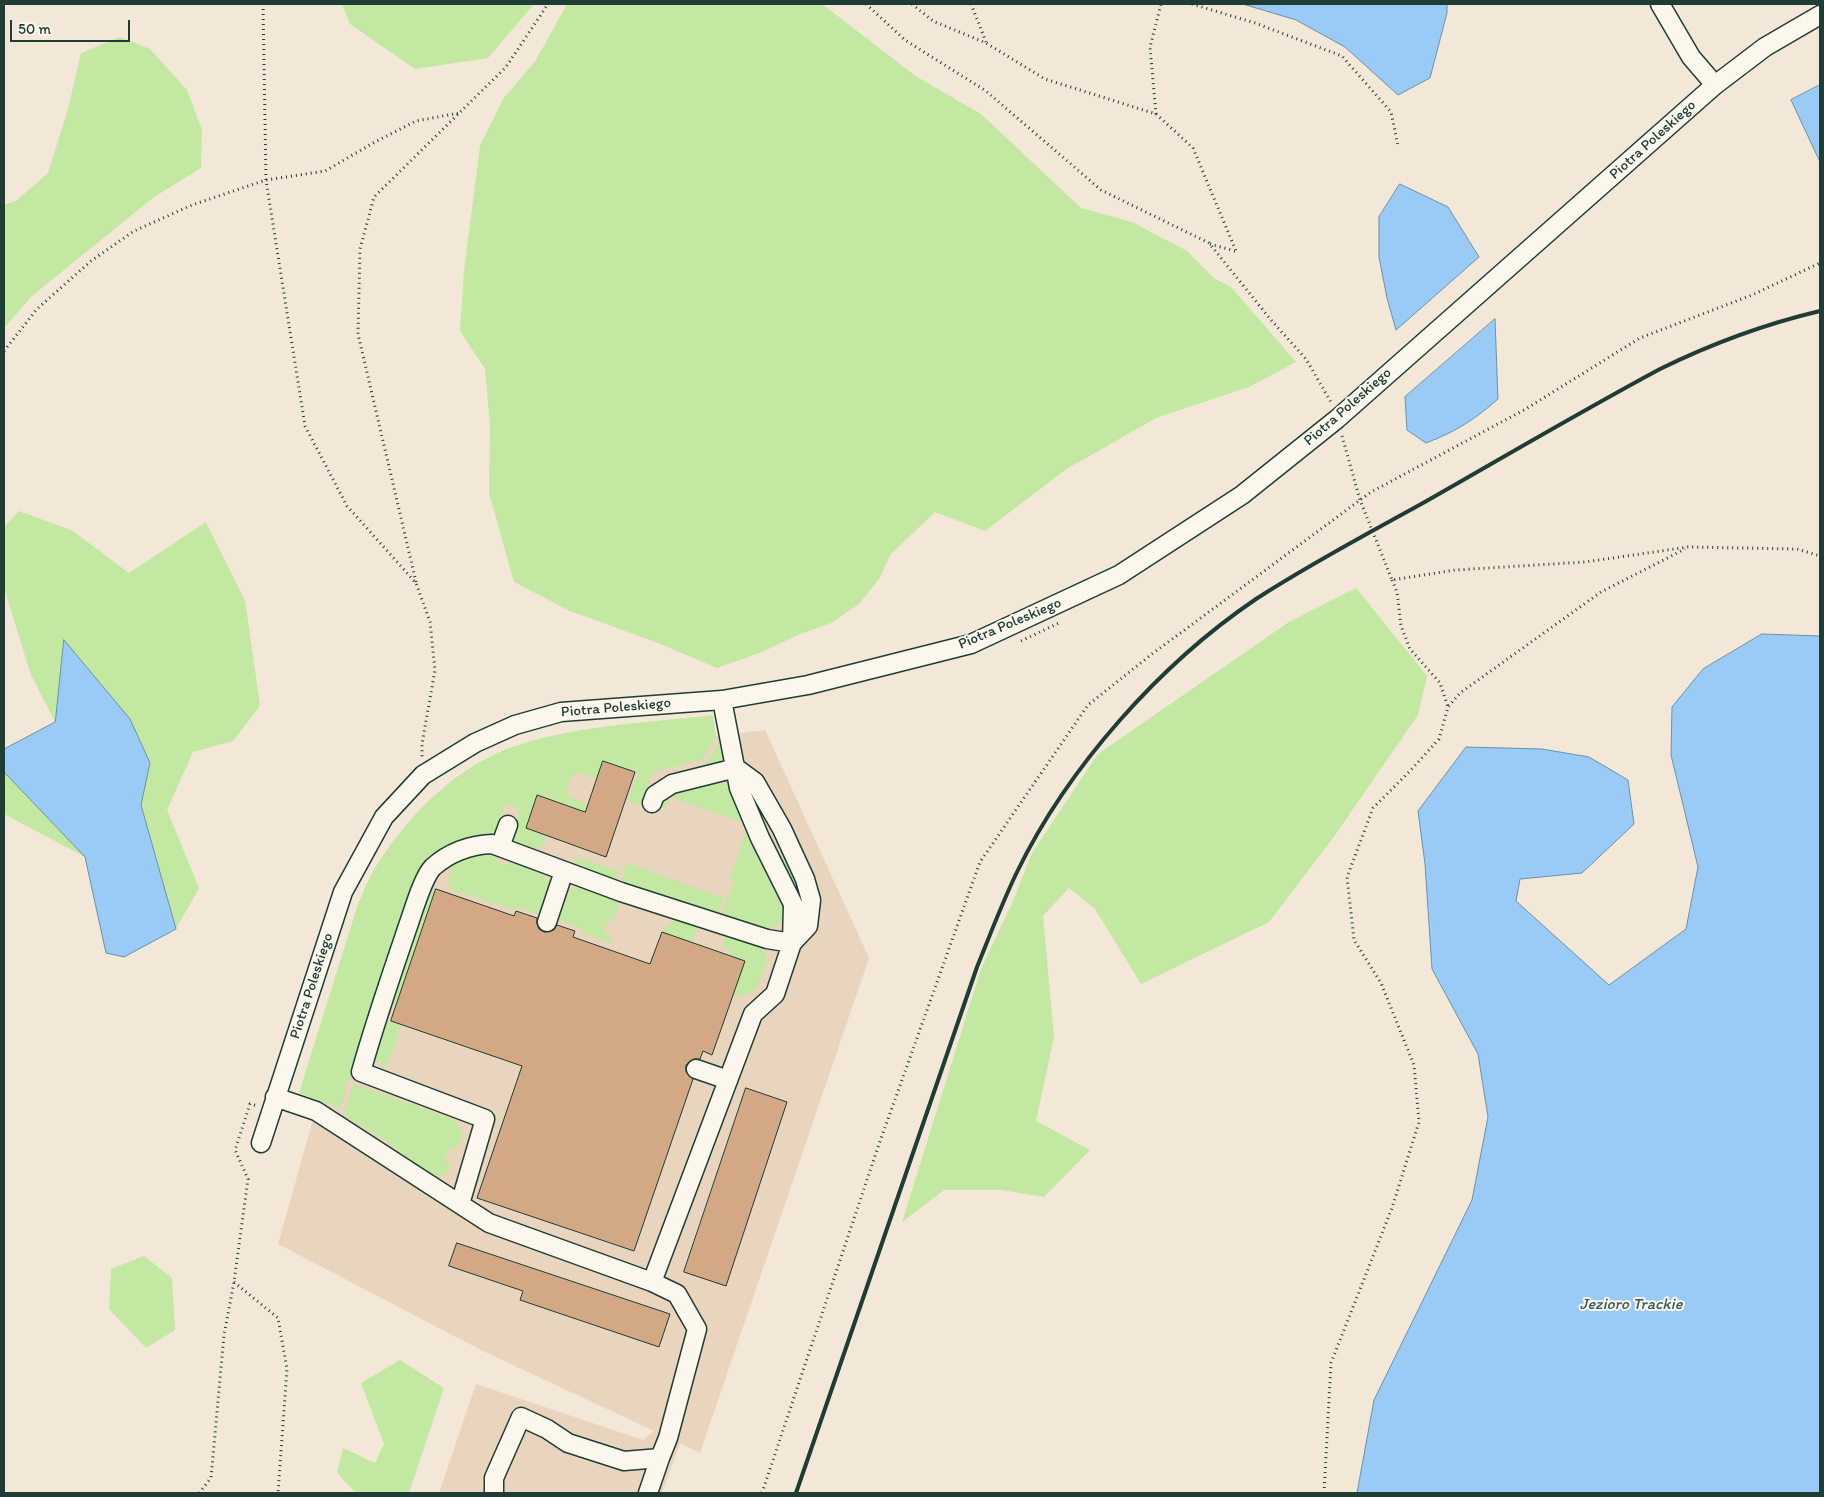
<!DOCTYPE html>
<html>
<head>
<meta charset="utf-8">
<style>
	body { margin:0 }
	#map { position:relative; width:1824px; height:1497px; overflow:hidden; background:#f3e7d7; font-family:Itim,sans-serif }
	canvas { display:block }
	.frame { position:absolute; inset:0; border:5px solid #1f3d34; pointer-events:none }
	.scale { position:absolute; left:10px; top:20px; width:120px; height:22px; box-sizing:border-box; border:2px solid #1f3d34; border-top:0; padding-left:6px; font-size:15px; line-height:18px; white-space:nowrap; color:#1f3d34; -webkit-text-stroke:4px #fbf7ec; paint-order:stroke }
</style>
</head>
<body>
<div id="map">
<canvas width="1824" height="1497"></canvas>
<div class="frame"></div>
<div class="scale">50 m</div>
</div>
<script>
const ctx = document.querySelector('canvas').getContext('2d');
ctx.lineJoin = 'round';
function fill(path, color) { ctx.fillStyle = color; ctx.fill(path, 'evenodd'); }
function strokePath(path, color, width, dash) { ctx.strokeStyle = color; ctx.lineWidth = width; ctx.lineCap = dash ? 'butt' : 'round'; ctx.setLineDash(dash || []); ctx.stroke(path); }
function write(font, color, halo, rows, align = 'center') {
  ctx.font = font + ' Itim,sans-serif'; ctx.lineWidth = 4; ctx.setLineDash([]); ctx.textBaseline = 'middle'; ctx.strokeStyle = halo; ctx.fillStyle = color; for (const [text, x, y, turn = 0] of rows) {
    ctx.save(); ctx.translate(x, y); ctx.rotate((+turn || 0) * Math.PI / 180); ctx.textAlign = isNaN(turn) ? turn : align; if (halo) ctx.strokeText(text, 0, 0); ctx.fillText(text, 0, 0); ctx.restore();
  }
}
fill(new Path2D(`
	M765 730 869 958 700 1453 680 1443 662 1493H439L476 1384 643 1440 654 1431 481 1350 278 1244 374 903 550 756Z`), '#e9d4be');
fill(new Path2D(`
	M342 4H534L488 58 415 69 350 24Z
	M567 4H822L917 77 981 114 1081 208 1132 222 1187 251 1215 279 1231 287 1296 362 1249 387 1156 418 1065 470 985 531 935 512 891 554 879 579 859 604 831 623 800 634 762 652 717 668 658 643 570 611 514 582 489 493 490 426 485 369 460 331 464 271 480 146 503 99 536 60Z
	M120 37 150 49 187 90 202 130 201 168 154 197 32 296 4 328V205L16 201 48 173 68 109 81 53Z
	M19 511 73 531 129 573 206 522 245 600 260 706 233 741 193 752 167 810 199 888 176 929 141 805 150 763 64 641 55 722 31 675 4 588V527Z
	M1356 588 1427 676 1418 715 1333 838 1269 922 1141 984 1095 909 1069 888 1043 916 1054 1037 1036 1121 1090 1150 1044 1197 1002 1190H944L902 1222 981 969 1013 901 1032 853 1098 754 1289 622Z
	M713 715 716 738 701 760 653 772 640 805 628 802 638 773 622 767 621 769 617 765 603 761 597 779 577 772C568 778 565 787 569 797L588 805 584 817 537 796 526 828 547 836C541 852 530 853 516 846 511 832 515 821 520 809L505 804 497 829 487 840 414 887 349 1082H346L344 1089 347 1090 340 1108 299 1093 357 907C364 891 370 874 380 860 413 810 460 764 518 745 580 725 648 723 713 715Z
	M722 740C723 751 724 765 711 770L705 763Z
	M4 772 85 857 4 814Z
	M720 781 732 788 785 904 784 916 780 923 766 930 722 915 734 880 730 879 748 824 670 797 665 809 660 802 667 796Z
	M480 850 498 857 497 862 508 866 510 861C525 866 549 869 550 888 550 897 545 908 543 916L516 907 515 910 449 889 451 884 447 883 455 860Z
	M785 852 799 881 798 886 795 888 790 889 772 858Z
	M576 857 619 871 616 880 573 866Z
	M627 863 724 898 718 915 621 882Z
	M584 886C597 891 624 895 617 914H615L613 921 608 919 604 933 612 936 610 943 581 932V928L556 919C563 899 561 890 584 886Z
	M435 889 396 1006 391 1001 425 894Z
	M682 919 698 925 693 943 662 932C668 924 672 920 682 919Z
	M727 932 759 944 765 952 767 961 757 987 750 993 743 995 733 994 745 961 730 955 731 949 722 946Z
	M384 1021 401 1025 387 1067 375 1061 372 1055Z
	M353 1084 452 1119C465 1128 462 1137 457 1150L450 1147 444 1160 452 1166 443 1176C421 1174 402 1151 384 1139 370 1131 357 1123 343 1115Z
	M144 1256 172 1278 175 1330 146 1348 109 1309 111 1269Z
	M400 1360 444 1388 409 1493H356L337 1473 343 1448 375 1463 384 1444 361 1383Z`), '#c2e8a2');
const water = new Path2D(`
	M1243 4H1447V13L1430 78 1398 95 1345 47 1296 20Z
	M1820 85V162L1791 100Z
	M1400 184 1448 207 1479 257 1396 330 1387 298 1379 257V217Z
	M1495 319 1498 399C1474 420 1457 431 1426 443L1407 430 1405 397Z
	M1762 634 1820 636V1493H1357L1374 1400 1472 1200 1488 1117 1478 1054 1432 969 1425 864 1418 811 1466 747 1542 749 1589 757 1628 780 1634 824 1582 873 1520 879 1516 901 1609 985 1686 929 1698 867 1671 755 1672 707 1703 669Z
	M64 640 130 719 150 763 141 805 176 929 124 957 106 953 85 857 4 772V749L55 722Z`);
fill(water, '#9acbf6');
strokePath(water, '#6992a8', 1);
const building = new Path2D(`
	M603 761 635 772 606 857 526 828 537 795 585 812Z
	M436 889 514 916 516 911 537 918V924L539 929 544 932 554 930 557 925 575 931 573 937 650 964 662 932 745 961 712 1055 703 1051 700 1059H694L686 1065V1072L693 1079 634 1251 477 1198 522 1066 391 1021Z
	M746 1088 787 1102 726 1286 684 1272Z
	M457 1243 670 1314 659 1347 520 1300 523 1291 449 1266Z`);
fill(building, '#d3a884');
strokePath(building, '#1f3d34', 1);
const minor = new Path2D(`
	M1660 4 1691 57 1715 85
	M652 803 655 795 672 784 736 768 755 782 782 829 805 879 811 900 808 926 792 943
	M500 847 508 825
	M547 922 564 871
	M696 1069 728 1080
	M275 1097 316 1111 489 1223 652 1282 677 1294 697 1329 668 1438 660 1458 648 1493
	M261 1143 343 892 384 817 423 775 475 743 515 725 561 712 722 700 808 685 971 644 1119 575 1242 495 1337 419 1715 85 1765 47 1820 15
	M460 1204 485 1119 361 1072C375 1022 392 973 409 923 414 909 423 877 433 867 450 852 469 845 492 844L621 892 767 939 792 943
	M652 1282 753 1014 775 994 792 943 793 904 760 838 739 788 722 700
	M494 1493V1478L521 1417 547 1429 568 1443 624 1461 660 1458`);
strokePath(minor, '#1f3d34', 21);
strokePath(new Path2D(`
	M263 4 266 180 305 426 347 506 416 583 430 622 435 670 422 744V757
	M866 4 905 40 986 91 1101 190 1209 243 1271 320 1306 359 1332 404
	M912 4 933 21 986 43 1045 79 1156 114 1193 148 1236 251
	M971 4 986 42
	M1192 4 1255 23 1342 56 1391 112 1398 146
	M1156 114 1150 47 1161 4
	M1210 244 1235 251
	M4 351 37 309 91 261 134 231 192 205 266 180 325 171 375 142 416 121 459 113
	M1342 436 1360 500 1392 580 1455 570 1585 562 1688 547 1797 549 1820 556
	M1392 580 1397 592 1401 626 1410 649 1440 683 1448 707
	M416 582 358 334 360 249 374 197 506 67 548 4
	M1021 641 1061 622
	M234 1282 278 1318 287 1369 278 1493
	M199 1493 211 1478 224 1335 234 1282 248 1179 235 1150 250 1104 258 1106
	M762 1493 878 1147 980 862 1088 705 1152 654 1371 492 1524 410 1640 338 1752 295 1820 263
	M1324 1493 1331 1363 1392 1208 1419 1122 1414 1065 1381 983 1354 940 1347 877 1373 808 1410 771 1439 739 1448 707 1460 693 1601 592 1685 549`), '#1f3d34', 3, [1, 4]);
strokePath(minor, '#fbf7ec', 18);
strokePath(new Path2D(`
	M796 1493 977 967C990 935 1002 903 1017 872 1068 767 1160 664 1256 599 1310 564 1367 534 1423 503 1502 458 1580 412 1660 369 1711 344 1765 324 1820 311`), '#1f3d34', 4);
write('15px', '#1f3d34', '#fbf7ec', [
	["Piotra Poleskiego",1653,140,-42],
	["Piotra Poleskiego",1348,407,-41],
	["Piotra Poleskiego",1010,624,-23],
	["Piotra Poleskiego",616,708,-5],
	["Piotra Poleskiego",312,986,-72]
]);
write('italic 16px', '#38595b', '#fbf7ec', [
	["Jezioro Trackie",1631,1305]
]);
</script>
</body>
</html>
